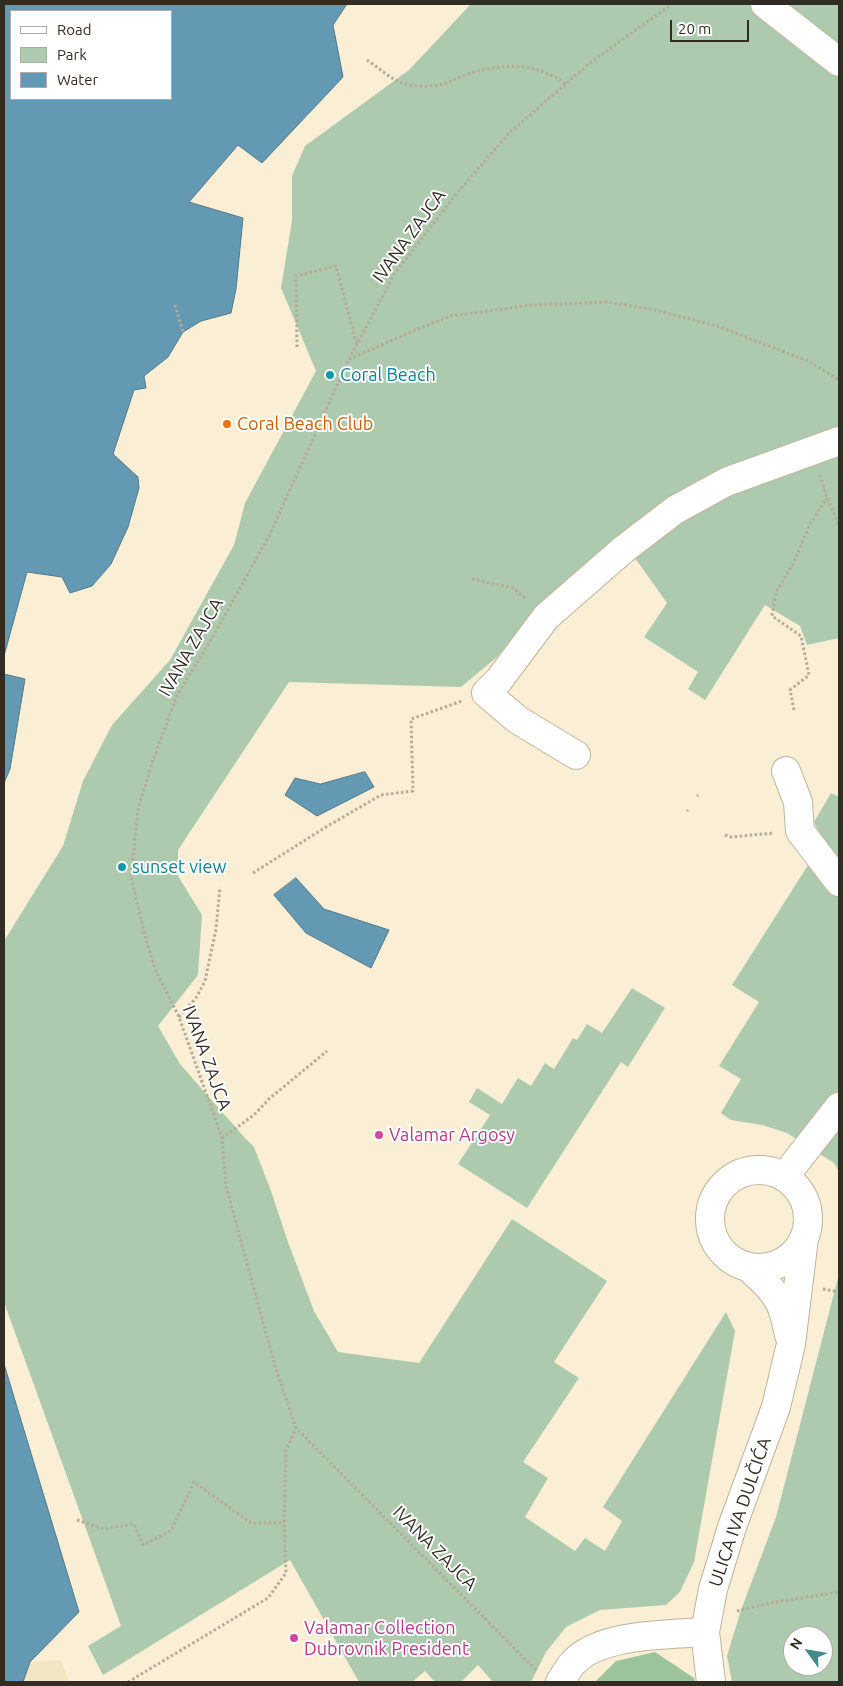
<!DOCTYPE html>
<html>
<head>
<meta charset="utf-8">
<style>
	body { margin:0 }
	#map { position:relative; width:843px; height:1686px; overflow:hidden; background:#faefd5; font-family:Ubuntu,sans-serif }
	canvas { display:block }
	.frame { position:absolute; inset:0; border:5px solid #322d24; pointer-events:none }
	.legend { position:absolute; left:10px; top:10px; width:162px; height:90px; box-sizing:border-box; background:#fff; border:1px solid #adaba7; margin:0; padding:6px 9px; list-style:none; font-size:15px; color:#322d24 }
	.legend li { display:flex; align-items:center; gap:10px; height:25px }
	.legend b { width:25px; border:1px solid #adaba7 }
	.north { position:absolute; left:783px; top:1626px; width:50px; height:50px; box-sizing:border-box; background:#fff; border:1px solid #adaba7; border-radius:50%; rotate:302deg; font-size:14px; font-weight:700; line-height:20px; text-align:center; color:#322d24 }
	.north::after { content:''; display:block; margin:auto; width:18px; height:22px; background:#438b8a; clip-path:polygon(50% 0,100% 100%,50% 72%,0 100%) }
	.scale { position:absolute; left:670px; top:20px; width:79px; height:22px; box-sizing:border-box; border:2px solid #322d24; border-top:0; padding-left:6px; font-size:15px; line-height:18px; white-space:nowrap; color:#322d24; -webkit-text-stroke:4px #fff; paint-order:stroke }
</style>
</head>
<body>
<div id="map">
<canvas width="843" height="1686"></canvas>
<div class="frame"></div>
<ul class="legend">
<li><b style="height:6px;background:#fff"></b>Road</li>
<li><b style="height:14px;background:#aecaae"></b>Park</li>
<li><b style="height:14px;background:#6399b3"></b>Water</li>
</ul>
<div class="north">N</div>
<div class="scale">20 m</div>
</div>
<script>
const ctx = document.querySelector('canvas').getContext('2d');
ctx.lineJoin = 'round';
function fill(path, color) { ctx.fillStyle = color; ctx.fill(path, 'evenodd'); }
function strokePath(path, color, width, dash) { ctx.strokeStyle = color; ctx.lineWidth = width; ctx.lineCap = dash ? 'butt' : 'round'; ctx.setLineDash(dash || []); ctx.stroke(path); }
function write(font, color, halo, rows, align = 'center') {
  ctx.font = font + ' Ubuntu,sans-serif'; ctx.lineWidth = 4; ctx.setLineDash([]); ctx.textBaseline = 'middle'; ctx.strokeStyle = halo; ctx.fillStyle = color; for (const [text, x, y, turn = 0] of rows) {
    ctx.save(); ctx.translate(x, y); ctx.rotate((+turn || 0) * Math.PI / 180); ctx.textAlign = isNaN(turn) ? turn : align; if (halo) ctx.strokeText(text, 0, 0); ctx.fillText(text, 0, 0); ctx.restore();
  }
}
fill(new Path2D(`
	M471 4H839V638L807 645 800 626 765 605 705 700 688 689 698 672 644 637 667 603 620 537 541 603 497 657 461 687 289 682 178 850V876L202 915 198 975 158 1026 180 1064 244 1137 254 1147 271 1191 288 1242 314 1311 338 1352 419 1363 512 1219 607 1281 554 1362 579 1378 523 1462 548 1478 525 1517 575 1551 585 1538 605 1551 622 1521 603 1507 726 1312 735 1331 694 1562 680 1592 666 1605 600 1610 566 1627 546 1652 531 1682H493L478 1665 461 1682H435L425 1671 412 1682H359L290 1560 103 1675 88 1646 121 1626 4 1302V941L63 846 83 781 112 725 170 660 234 545 245 503 316 371 281 288 292 221V176L305 146 409 70Z
	M831 793 839 797V1172L834 1163 787 1133 762 1125 731 1120 721 1113 741 1079 719 1066 759 1002 732 985 810 862 826 846 814 822Z
	M632 988 665 1008 628 1067 621 1062 527 1208 458 1164 490 1115 469 1102 477 1088 502 1104 518 1078 531 1086 545 1063 554 1069 573 1038 577 1040 587 1024 602 1033Z
	M839 1274V1682H732L727 1656 741 1610 776 1517ZM793 1636H823V1666H793Z`), '#aecaae');
fill(new Path2D(`
	M655 1652 694 1678 695 1682H595L616 1661Z`), '#9cc49c');
fill(new Path2D(`
	M61 1660 69 1682H23L30 1662Z`), '#f0e6c1');
const water = new Path2D(`
	M4 4H347L333 25 343 77 262 163 238 145 189 202 243 218 236 289 231 313 201 321 183 332 168 357 144 376 146 388 134 390 113 454 138 477 139 488 128 527 111 564 92 586 70 593 62 577 27 572 4 656ZM11 11H171V99H11Z
	M4 674 25 679 10 769 4 783Z
	M365 772 374 787 317 816 285 795 295 778 320 784Z
	M296 878 324 909 389 930 371 968 306 933 274 895Z
	M4 1364 79 1612 30 1662 23 1682H4Z`);
fill(water, '#6399b3');
strokePath(water, '#547988', 1);
const minor = new Path2D(`
	M765 4 839 62
	M576 755 518 720 486 693 499 680 546 617 624 549 675 510 726 482 839 441
	M786 771 798 802 800 831 839 882
	M784 1177 839 1107
	M560 1682C564 1676 568 1668 573 1663 600 1633 667 1635 705 1632`);
const major = new Path2D(`
	M710 1219a49 49 0 1 1 98 0a49 49 0 1 1-98 0Z
	M748 1267C761 1279 778 1293 783 1311 786 1319 787 1327 789 1335
	M711 1682 705 1632 713 1589 732 1527 776 1407 791 1344 804 1238`);
strokePath(minor, '#beb49b', 30);
strokePath(major, '#beb49b', 30);
strokePath(new Path2D(`
	M367 60C378 67 389 78 402 83 413 87 432 87 443 84 451 82 457 78 465 75 501 63 534 61 566 84
	M175 305 183 332
	M297 347 296 276 336 266 357 345
	M349 359 430 324 451 316 532 305 606 302 656 310 720 327 808 361 839 380
	M820 475 827 498 839 525
	M472 579 513 588 526 599
	M794 710 790 690 809 675 801 636 772 616 776 592 793 564 810 524 827 498
	M697 796 698 795
	M687 811 688 810
	M725 835 731 837 774 833
	M253 873 326 827 381 795 413 791 411 719 462 701
	M179 1017 196 998 205 981 216 929 220 887
	M222 1138 254 1115 269 1099 327 1051
	M823 1289 839 1292
	M77 1520 104 1529 134 1524 143 1545 171 1531 194 1482 251 1523H284
	M737 1611 775 1602 839 1592
	M536 1670 296 1428 275 1366 226 1186 222 1138 179 1017 155 969 145 936 131 877 138 809 153 760 177 695 211 640 270 534 349 359 395 273 458 192 509 133 591 62 672 4
	M128 1682 268 1598 286 1573 284 1523 286 1450 296 1428`), '#b4ab97', 3, [2.5, 2.5]);
strokePath(minor, '#fff', 28);
strokePath(major, '#fff', 28);
for (const [x, y, r, color] of [
	[330,375,5,"#0f9aa8"],
	[227,424,5,"#e8710a"],
	[122,867,5,"#0f9aa8"],
	[379,1135,5,"#d1479c"],
	[294,1638,5,"#d1479c"]
]) { const dot = new Path2D(); dot.arc(x, y, r, 0, 2 * Math.PI); ctx.fillStyle = color; ctx.fill(dot); strokePath(dot, '#fff', 2); }
write('18px', '#322d24', '#fff', [
	["IVANA ZAJCA",409,236,-54],
	["IVANA ZAJCA",191,647,-60],
	["IVANA ZAJCA",207,1058,70],
	["ULICA IVA DULČIĆA",740,1512,-71],
	["IVANA ZAJCA",435,1548,45]
]);
write('18px', '#0d838f', '#fff', [
	["Coral Beach",340,375],
	["sunset view",132,867]
], 'left');
write('18px', '#c56008', '#fff', [
	["Coral Beach Club",237,424]
], 'left');
write('18px', '#b23c85', '#fff', [
	["Valamar Argosy",389,1135],
	["Valamar Collection",304,1628],
	["Dubrovnik President",304,1649]
], 'left');
</script>
</body>
</html>
